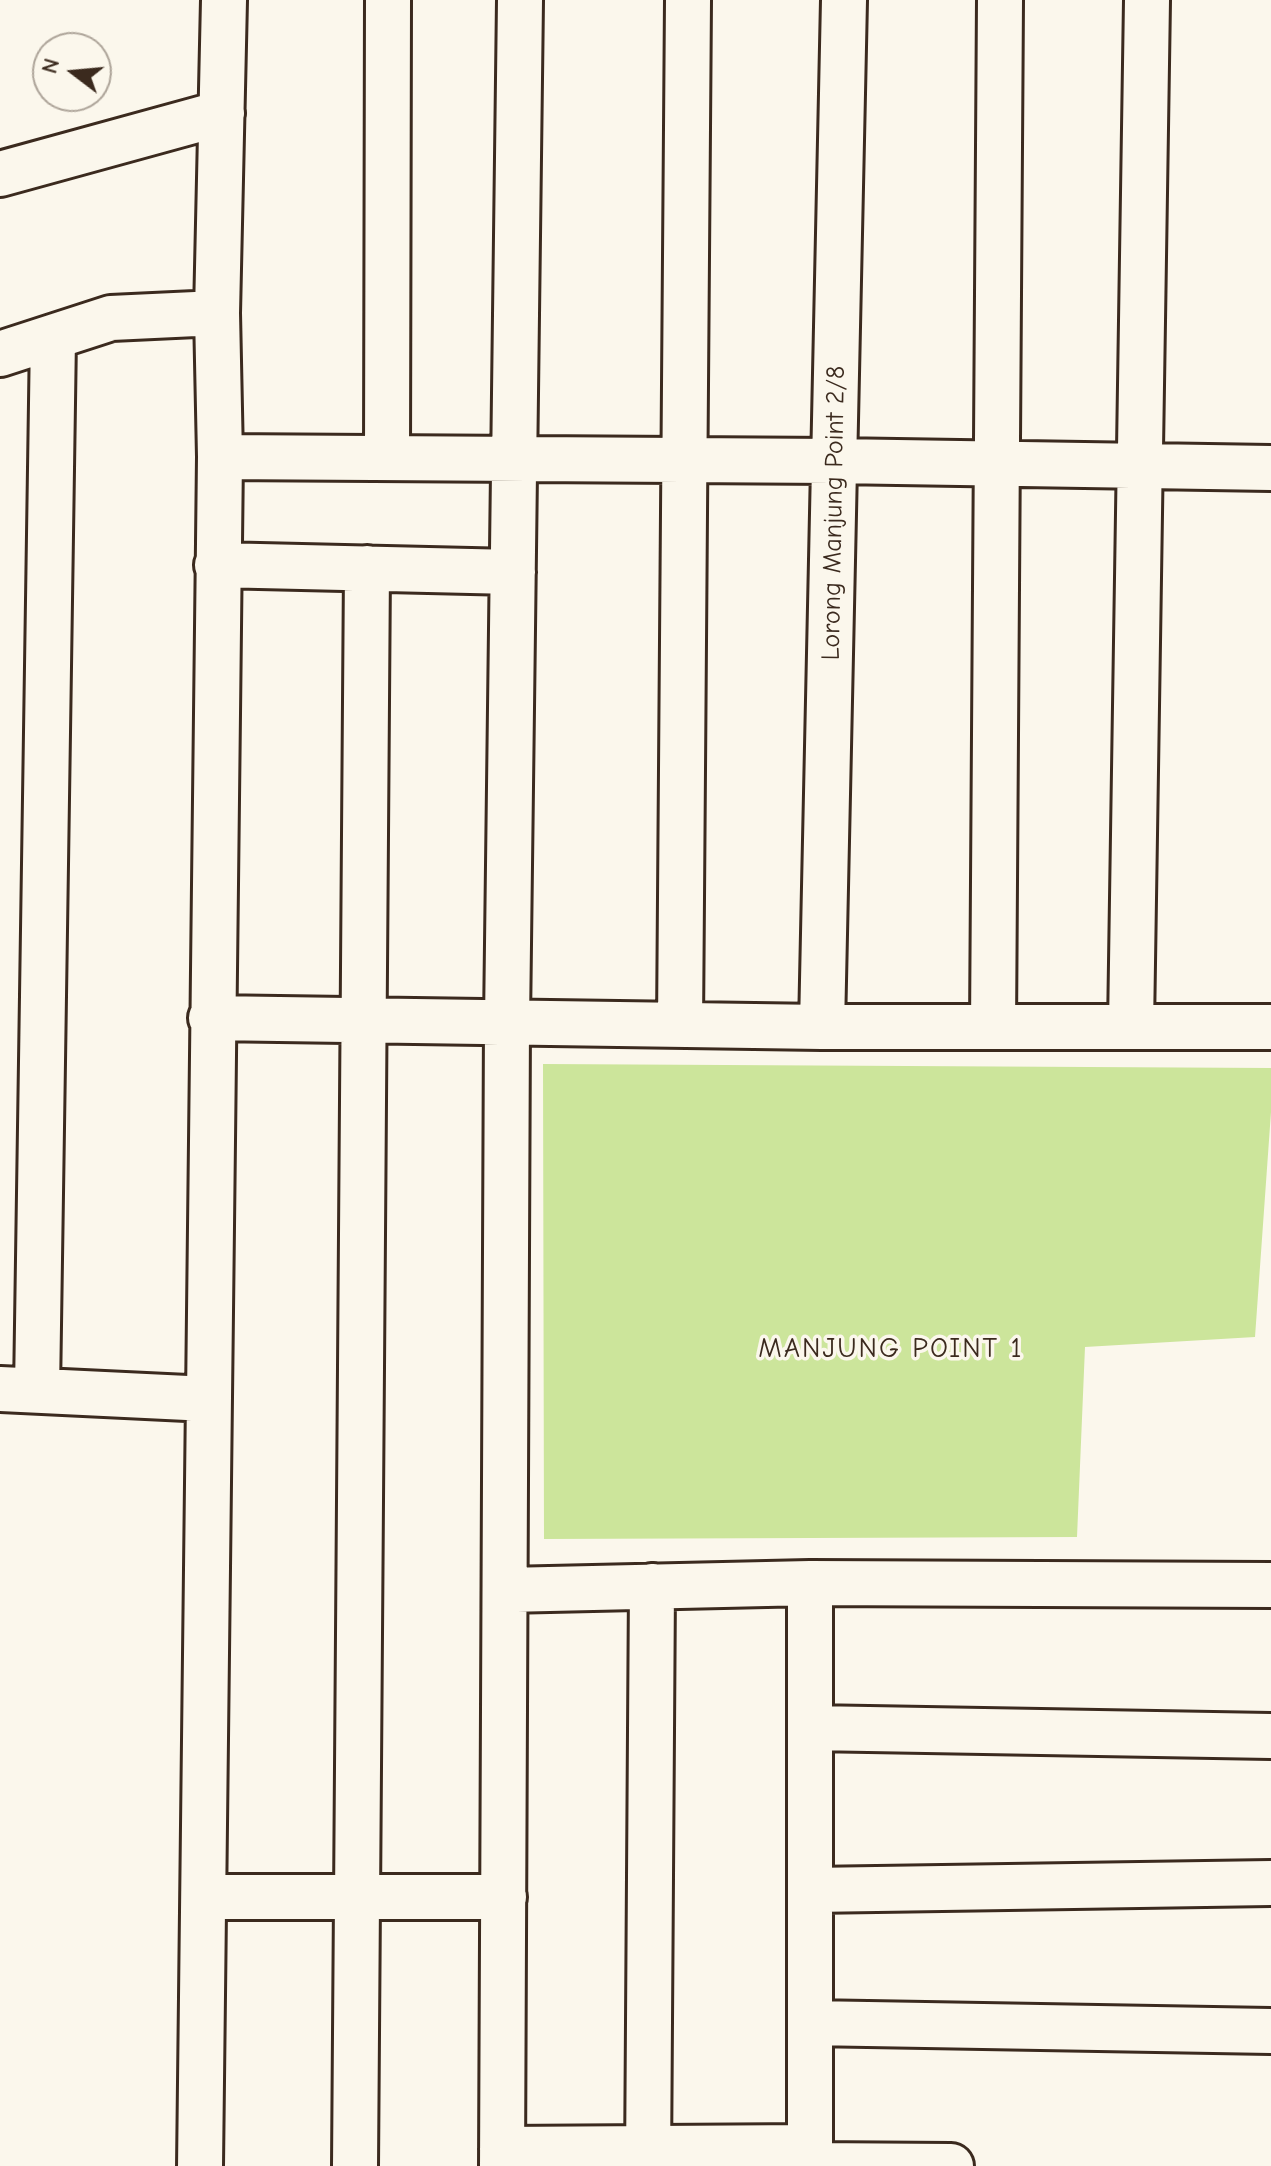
<!DOCTYPE html>
<html>
<head>
<meta charset="utf-8">
<style>
	body { margin:0 }
	#map { position:relative; width:1271px; height:2166px; overflow:hidden; background:#fbf7ec; font-family:"Comic Neue",sans-serif }
	canvas { display:block }
	.north { position:absolute; left:32px; top:32px; width:80px; height:80px; box-sizing:border-box; background:#fbf7ec; border:2px solid #aea59a; border-radius:50%; rotate:286deg; font-size:22px; font-weight:700; line-height:32px; text-align:center; color:#3b2a1e }
	.north::after { content:''; display:block; margin:auto; width:28px; height:36px; background:#3b2a1e; clip-path:polygon(50% 0,100% 100%,50% 72%,0 100%) }
</style>
</head>
<body>
<div id="map">
<canvas width="1271" height="2166"></canvas>
<div class="north">N</div>
</div>
<script>
const ctx = document.querySelector('canvas').getContext('2d');
ctx.lineJoin = 'round';
function fill(path, color) { ctx.fillStyle = color; ctx.fill(path, 'evenodd'); }
function strokePath(path, color, width, dash) { ctx.strokeStyle = color; ctx.lineWidth = width; ctx.lineCap = dash ? 'butt' : 'round'; ctx.setLineDash(dash || []); ctx.stroke(path); }
function write(font, color, halo, rows, align = 'center') {
  ctx.font = font + ' "Comic Neue",sans-serif'; ctx.lineWidth = 7; ctx.setLineDash([]); ctx.textBaseline = 'middle'; ctx.strokeStyle = halo; ctx.fillStyle = color; for (const [text, x, y, turn = 0] of rows) {
    ctx.save(); ctx.translate(x, y); ctx.rotate((+turn || 0) * Math.PI / 180); ctx.textAlign = isNaN(turn) ? turn : align; if (halo) ctx.strokeText(text, 0, 0); ctx.fillText(text, 0, 0); ctx.restore();
  }
}
fill(new Path2D(`
	M543 1064 1271 1068V1112L1255 1337 1085 1347 1077 1537 544 1539Z`), '#cce59b');
const minor = new Path2D(`
	M0 174 222 113
	M0 354 111 318 217 313
	M220 457 835 461 1271 468
	M387 458 388 0
	M217 565 513 572
	M211 1018 822 1027H1271
	M680 1025 688 0
	M822 1027 844 0
	M993 1027 1000 0
	M1131 1027 1147 0
	M0 1389 208 1399
	M37 1390 53 337
	M506 1590 810 1583 1271 1585
	M811 1728 1271 1736
	M811 1890 1271 1883
	M205 1897H504
	M810 2023 1271 2031
	M502 2149 810 2147
	M810 2165 951 2166
	M200 2166 220 457 217 313 224 0
	M355 2166 367 568
	M502 2166 507 1022 520 0
	M648 2166 652 1586
	M810 2166V1583`);
strokePath(minor, '#3b2a1e', 50);
strokePath(minor, '#fbf7ec', 44);
write('26px', '#3b2a1e', '#fbf7ec', [
	["Lorong Manjung Point 2/8",834,513,-89]
]);
ctx.letterSpacing = '2px';
write('28px', '#3b2a1e', '#fbf7ec', [
	["MANJUNG POINT 1",891,1349]
]);
ctx.letterSpacing = '0px';
</script>
</body>
</html>
